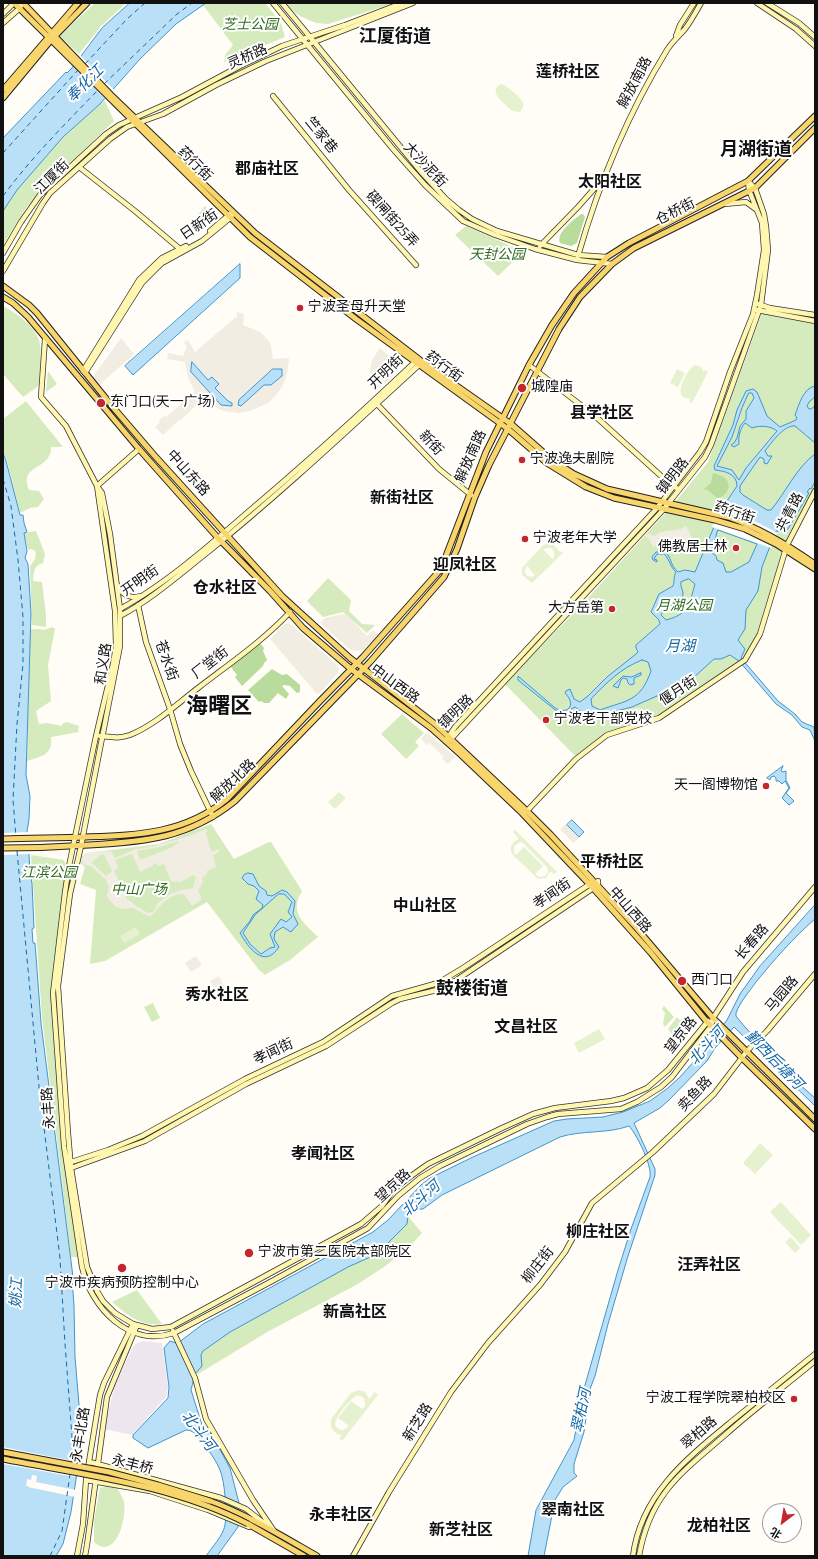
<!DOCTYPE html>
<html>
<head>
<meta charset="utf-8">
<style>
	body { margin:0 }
	#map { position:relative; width:818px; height:1559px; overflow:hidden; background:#fffdf5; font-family:Spectral,"Noto Sans SC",serif }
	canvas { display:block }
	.frame { position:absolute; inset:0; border:4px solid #111; pointer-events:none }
	.north { position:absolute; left:762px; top:1503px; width:40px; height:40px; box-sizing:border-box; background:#fff; border:1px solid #a0a0a0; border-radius:50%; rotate:211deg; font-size:11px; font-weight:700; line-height:16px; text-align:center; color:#111 }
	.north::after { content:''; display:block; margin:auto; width:14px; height:18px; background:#c4262e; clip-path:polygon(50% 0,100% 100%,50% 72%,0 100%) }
</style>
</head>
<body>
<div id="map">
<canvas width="818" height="1559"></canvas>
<div class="frame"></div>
<div class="north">北</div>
</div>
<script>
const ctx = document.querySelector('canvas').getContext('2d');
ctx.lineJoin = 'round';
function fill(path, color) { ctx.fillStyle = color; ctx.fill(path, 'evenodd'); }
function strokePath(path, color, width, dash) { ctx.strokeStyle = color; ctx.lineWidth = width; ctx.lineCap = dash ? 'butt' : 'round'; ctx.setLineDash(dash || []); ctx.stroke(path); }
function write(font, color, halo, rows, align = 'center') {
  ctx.font = font + ' Spectral,"Noto Sans SC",serif'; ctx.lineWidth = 4; ctx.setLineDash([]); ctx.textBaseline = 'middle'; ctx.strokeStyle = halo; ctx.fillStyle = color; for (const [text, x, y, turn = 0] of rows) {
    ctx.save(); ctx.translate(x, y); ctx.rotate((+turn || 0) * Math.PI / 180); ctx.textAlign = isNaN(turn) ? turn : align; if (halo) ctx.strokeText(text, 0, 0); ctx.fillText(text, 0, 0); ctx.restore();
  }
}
fill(new Path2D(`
	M143 1341 162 1343 168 1387 166 1397 132 1435 104 1429 115 1385 133 1347 137 1343Z`), '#eee6ef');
fill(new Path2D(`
	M95 3H126L101 26 79 54 59 36Z
	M206 3H265L281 23 285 37 224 62 225 55 233 45 203 5Z
	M286 3H395L328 24 316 23 300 16 291 10Z
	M105 101 114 121 40 192 26 208 3 245V211L17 190 63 137 100 104Z
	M205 206 213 216 210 219 212 222 209 225 197 216Z
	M466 226 520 250 521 254 498 276 455 235Z
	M3 306C16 313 34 325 39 340 42 348 40 374 39 384L37 387 23 397 3 374Z
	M762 313 815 323V487L788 536 781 554 769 601 759 628 748 653 739 664 658 718 607 735 576 757 505 684 586 600 671 507 708 462Z
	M48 371 57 384 46 392Z
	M26 401 63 447H51C51 450 51 453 49 456 42 470 20 467 29 490L39 491 44 499 38 507 30 508 20 513 7 461 3 452V419Z
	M36 531 45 554 43 563C33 566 34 572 33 581L42 582 46 615V627L32 625 30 566 35 559 36 552 32 549 28 550 24 533Z
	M328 578 351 600 349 611 362 624 375 625 367 633 343 612 323 617 307 601Z
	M52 627 55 629 48 665 51 701 36 711 39 724 47 723 62 726V724L67 722 79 726 78 730 79 732 51 737C53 755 42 756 27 761L30 629H40L44 630Z
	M402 714 424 733 415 742 419 746 406 759 381 734Z
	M211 824 234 859 269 842H271L302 891C289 912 303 922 318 937L290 960 265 975 259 970 207 902 105 961 90 964 96 890 80 884 85 867 79 862 81 857 87 853 159 844Z
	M31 855 64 860 66 866 53 988 67 1170 78 1257H71L42 1017Z
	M153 1003 160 1018 152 1022 144 1007Z
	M664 1006 674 1017 665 1027 663 1024 665 1013 662 1009Z
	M677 1017 684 1025 676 1036H674L668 1029Z
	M406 1214 422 1233 410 1246 384 1267 356 1285 269 1331 198 1374 196 1372 200 1352 203 1349Z
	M137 1290 162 1324C141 1327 126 1314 112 1302Z
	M108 1486 117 1488C119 1492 123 1497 124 1502 126 1514 121 1545 105 1547 101 1547 97 1545 94 1542V1521L100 1488Z`), '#d5ebbd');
fill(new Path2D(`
	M581 214H583L585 217 577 243 571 246 560 243C556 232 573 221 581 214Z
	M713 473C717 474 723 476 725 478 733 486 726 497 717 498L708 490 704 489 711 483Z
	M260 643 264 648 263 651 267 660 264 663 263 666 242 686 235 677 237 675 230 666Z
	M272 669 282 675 287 674 300 685V692L297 693 290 686 284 685 282 686 289 694 286 699 278 693 269 703H264L261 701 259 702 248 690Z`), '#b9dc9c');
fill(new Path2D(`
	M501 84C506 85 521 97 523 103 524 106 522 109 520 112L512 111C506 104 486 92 501 84Z
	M695 365 701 367 704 372 705 370 708 372 692 403 689 402 690 399 685 398 681 395C679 386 687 370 695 365Z
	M677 369 685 373 678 387 670 383Z
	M547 544H553L560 552 561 551 563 553 532 583 522 575V568L543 545ZM546 548H551L554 551V558L552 559 544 550 527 566 535 575 532 577 527 576 525 572 526 567Z
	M339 792 346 798 335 809 328 802Z
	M515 830 557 872 554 874 550 871 546 878 538 879 513 855C508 848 512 842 519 839L513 832ZM520 842 523 843 547 867 548 872 545 876 539 877 535 874 543 866 524 847 516 855 514 852V846Z
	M136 927 140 934 124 943 120 936Z
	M599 1029 605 1039 579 1053 574 1043Z
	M760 1143 773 1155 755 1174 743 1163Z
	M781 1202 811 1235 801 1245 770 1212Z
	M791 1237 800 1248 795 1253 785 1242Z
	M359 1390 365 1392 369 1399 375 1392 378 1395 342 1441 339 1439 342 1435 337 1434 331 1428V1419L351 1393ZM358 1395 364 1398 365 1406 362 1409 351 1401 338 1418 349 1426 343 1430 338 1429 335 1425C335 1417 351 1397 358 1395Z`), '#e6f2cf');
fill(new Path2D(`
	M237 312 244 314 243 325 260 332 269 341 271 346 273 359 289 358 287 375 283 385 277 394 268 403 250 411 239 413 223 411 213 406 202 399 181 420 180 419 163 435 155 427 160 422 159 420 164 416 166 417 195 392 188 378 185 362 167 359 168 353 183 356 187 347 184 342 188 340 195 352 237 316ZM192 362 228 402 230 403 221 405ZM273 369H282V376L271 385H264L239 400Z
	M121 338 134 354 98 386 92 378Z
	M380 348 392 359 394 368V374L391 378 380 388 372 379 370 370 372 360Z
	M686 526 689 531 692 540 689 547 684 551H675L670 544 666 543 658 544 653 547 650 541 646 536 648 533 654 536 660 532 681 529Z
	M343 614 348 616 367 636 373 630 378 635 363 650 357 651 349 649 320 623 325 618Z
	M289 623 335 663 339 669 338 673 320 693 317 694 271 640V638L285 624Z
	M637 708H640L643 713 638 719 629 722 624 725H617L615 723 614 714 628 712Z
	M427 732 455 757 448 764 442 759 444 757 429 743 427 745 421 739Z
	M566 824 579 838 573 843 560 829Z
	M206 829 208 831 206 832V835L209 841 208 842 212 852 219 849 220 851 213 855 216 867 207 871V874L202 878 203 883 201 884 202 886 199 887 200 889 198 890 201 896V900L192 906 184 894H179L171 897 163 903 150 917 133 908 124 909 116 907 109 899 107 896 109 887 106 880 91 866 85 865 80 861 82 857 90 852 111 851 115 858 136 849 155 846 189 836ZM178 841V843L170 848 143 859H140L137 851 160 847ZM102 854 104 855 112 871 106 876 92 863 93 861ZM132 854 140 872 153 866V864L156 863 158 866 164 864 171 881 181 882 193 875 196 877 194 884 193 888 181 890 170 894 158 903 153 912 148 913 138 907 126 898 128 888 125 884 119 881 114 871 119 868 115 860Z
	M196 956 202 965 191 972 185 963Z
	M219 976 225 987 216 992 210 981Z`), '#f1ede2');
const water = new Path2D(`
	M130 3H206L176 24 140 59 100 104 63 137 17 190 3 211V138L66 72 67 73 72 68 102 28Z
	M240 264V278L133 375 125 366Z
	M192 362 208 380 212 377 219 384 215 388 228 401 232 403V406L221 405 191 372Z
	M273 369H282V376L271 385H264L241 406 238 405 239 400Z
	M815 386V397L809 402 807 406 809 409H811L815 406V443L795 426C784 425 772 442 765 451L768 456H772L767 464 764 463V459L760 457 740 486V492L743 495 767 510H771C786 492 796 468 815 454V482L811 489 810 488 807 492 809 493 788 529 784 532 776 531 762 567 758 591 746 610 745 629 738 640 745 649 741 658 778 701 795 714 802 722 814 727 815 741 810 730 802 727 792 715 776 704 739 661 730 655 721 659H714L680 690 666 692 632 707 608 713 592 720 575 707 563 714 559 713 518 680V676L554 707C566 716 578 706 565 693L566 691 570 689 574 699 580 702 588 696 607 677 636 654 638 652 636 648V645L660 624 659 620 651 612 659 594 673 586C675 581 673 577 676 572 670 567 669 558 664 554H657L654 559 657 560V562L653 560 652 557 656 552H665C672 557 669 564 678 572L685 570 695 572 721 510 737 486C737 474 725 471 715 470L714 466 733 425 737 410 746 391 753 389 757 392 767 416 780 427 796 420 797 418 795 415C799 405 803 388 815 386ZM749 393H752L754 398 746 411V419L740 426 737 438 734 443 731 445 734 447 739 444C738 437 740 429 745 423L752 428C760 425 771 426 777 431L746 468 739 480 732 470 717 466 732 437 742 408ZM718 530 757 544 749 562 731 572H726L723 563 717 560 716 556 712 553ZM689 579 695 584C689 605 689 614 666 620L661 615 666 606C673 606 684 602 683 592 682 588 680 586 681 582ZM642 660 648 662 651 671C640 702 627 700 600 710L592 706 591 699C606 683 621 668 642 660Z
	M3 453 6 461 20 515H23L24 523 27 532 24 533 27 551 25 558 28 564 31 614 26 775 30 796 29 819 26 838 29 854 30 873 32 883 34 928 32 929 33 943H35L41 1023 73 1277 72 1278 74 1306 75 1357 79 1405 80 1453 71 1512 63 1544 56 1556H3Z
	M641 673V675L634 678V684L630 685 628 683 627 679 623 678 621 680 618 688 613 686 623 676 631 677Z
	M783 766 781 771 783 772 786 771V780L790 788 786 793 794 801 789 805 782 798 789 788 785 781 782 784 779 781H776V778L774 776 771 777 770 780 767 778Z
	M572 820 584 832 579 837 567 825Z
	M248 873 253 874 259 886 266 891 267 895 272 896 282 890 287 892 295 901 293 914 298 924 291 932 283 927 275 932 274 939 279 947C264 970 248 947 240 933L250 921 253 915 262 908 263 905 256 899 259 891 254 886 248 884 242 878 244 875ZM279 894H284L292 902 288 912 292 917 286 922 281 919 270 934 275 947 270 948 261 954 250 944 243 933 255 915Z
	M815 905V919C793 938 774 960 756 982 749 992 740 1002 736 1013V1016L744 1026 798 1083 815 1098V1106L734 1027 715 1048 707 1061 669 1100 660 1108 634 1123 655 1169V1175L628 1256 608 1324 595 1376 590 1389 584 1432 574 1464V1473L577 1476 563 1487 555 1500 544 1556H528L536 1510 574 1440 583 1392 618 1270 631 1229 650 1177C652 1165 637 1135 629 1126 607 1134 582 1130 560 1137L442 1195 423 1209H413L408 1215 407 1224 377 1254 348 1267 230 1332 203 1351 201 1355 202 1366 195 1374 191 1390 202 1425 212 1435 230 1468 239 1503 238 1527 217 1556H206C212 1547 223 1536 225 1525 227 1512 225 1482 220 1470 217 1462 211 1454 206 1447 201 1439 195 1430 186 1430L148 1448 133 1438V1435L168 1398 169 1387 164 1348 170 1341 176 1343H178L203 1324 373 1232 388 1220 421 1185 430 1178 473 1157 554 1121 567 1119 603 1117 623 1112 650 1101 668 1088 680 1077 697 1058 727 1020 740 994 760 966Z`);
fill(water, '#b9e0f7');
strokePath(water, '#3f96cf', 1);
fill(new Path2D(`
	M80 55 114 90 105 99 71 64Z
	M719 509 747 517 778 533H782H777L771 548 712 527Z
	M29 832 28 838 30 854 3 855V833Z
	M3 1447 78 1462 75 1477 3 1464Z
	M32 1475 37 1476 36 1482 76 1490 75 1497 28 1487 29 1486H26L27 1479 31 1480Z`), '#fffdf5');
strokePath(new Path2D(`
	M85 64 127 19 145 3
	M104 84 177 14 192 3
	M3 153 78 70
	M3 196C32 157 66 123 99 89
	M3 479 11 506 18 560 23 617V664L17 724 13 800 16 837
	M17 851 39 1087 60 1258 65 1344 73 1450 71 1462
	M50 1556 62 1531 70 1474`), '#1768a6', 1, [5, 4]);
const secondary = new Path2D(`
	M273 3 393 149 425 185 463 221 495 235 535 249 577 260 612 264
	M282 3 422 173 446 199 459 210 472 219 497 231 578 255 607 257
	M757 3 796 29 815 46
	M767 3 799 23 815 37
	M3 14 14 3
	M3 23 20 8 22 3
	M676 36 680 25 694 3
	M273 96 349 190 416 265
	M79 167 135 211 180 249
	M725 204 746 202 757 210
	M210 231 230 214
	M540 246 578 207 601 181
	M3 253 21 222 40 195 106 134 119 125 182 97 240 66 282 46 345 25 402 3
	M578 256C599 183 627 115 667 50 672 42 679 36 685 29 691 21 696 12 701 3
	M3 271 43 203 50 193 110 139 127 127 163 114 216 85 266 61 413 3
	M758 304 770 308 815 315
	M757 310 815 321
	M45 339 41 397 66 426 97 486 115 611 116 646 113 664 96 736 69 866 65 892 53 993 64 1146 82 1267C91 1308 129 1348 174 1333L274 1280 368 1228 398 1196 420 1178 440 1166 527 1124 547 1117 558 1114 621 1109 637 1102 661 1087 672 1077 711 1026 713 1018 743 972 815 887
	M529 365 595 416 660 475 679 490
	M83 371 139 280 162 258 186 246
	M85 373 142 283 162 263 202 241 230 218 232 215
	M375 402 439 469 471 495
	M139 449 97 486 102 493 110 534 120 609V646L81 846 70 894 58 986 68 1133 71 1168 87 1267 97 1291 103 1301 115 1313 133 1324 152 1329 171 1327 361 1224 382 1206 394 1189 411 1176 428 1164 502 1128 533 1114 555 1108 611 1101 624 1098 647 1088 668 1070 708 1021
	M118 586C122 595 131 599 140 596
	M138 605 146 642 170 709 180 744 191 771 213 817
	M120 609C164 585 209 546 248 512 305 464 360 414 415 362L418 361
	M120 616C152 599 180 574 208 552 281 493 350 428 419 365V362
	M100 736C111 737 119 739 130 735 155 725 177 704 198 688 229 664 263 641 290 612
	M447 739 455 727 657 508 700 452 706 442 730 372 753 314 757 295 764 250 762 223 749 190 748 181
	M446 741 451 739 663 510 705 457 711 445 761 305 768 250 766 226 764 214 755 188 748 181
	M527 811 576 759 607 735 659 718 745 660 760 634 787 545 815 491
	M71 1162 108 1150 142 1136 245 1079 323 1042 392 996 438 983 463 968 593 882
	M71 1168 145 1141 246 1084 326 1046 392 1003 400 999 437 990 455 981 598 885V881
	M173 1331 195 1378 206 1419 253 1500 274 1531
	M90 1462 221 1498 246 1509 269 1527
	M86 1480 150 1491 208 1510 249 1527
	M77 1556 83 1524 86 1480 100 1395 104 1383 133 1324
	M85 1556 87 1545 107 1397 137 1325
	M353 1556 389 1492 451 1392 488 1343 540 1285 565 1252 592 1203 653 1152 714 1094 747 1051 767 1031 815 974
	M633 1556C641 1492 691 1455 737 1417 763 1396 789 1375 815 1354
	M639 1556C650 1494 681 1473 725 1435 754 1409 785 1386 815 1361`);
const primary = new Path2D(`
	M14 3 250 237 356 319 508 429 547 463 586 487 614 498 715 520 745 529 776 544 815 569
	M23 3 111 95 255 233 420 360 511 424 552 460 574 474 607 489 728 517C760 528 788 545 815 564
	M3 90 78 3
	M3 98 51 40 87 3
	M3 286 29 305 37 313 112 406 154 455 282 596 350 658 435 724 527 811 551 835 634 925 713 1018 815 1119
	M3 297 13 303 28 317 139 449 218 538 270 591 303 628 351 669 431 728 460 754 522 813 593 888 651 953 707 1022 742 1058 815 1129
	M3 839C31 838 58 838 86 837 138 835 184 834 227 799L320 701 363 657 441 569 486 452 529 365 552 325 574 293 607 257 629 243 748 181 815 116
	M3 848C32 848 60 847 89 845 145 842 189 838 235 801L370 662 444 577 457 549 475 497 489 465 559 329 580 297 612 264 634 248 755 188 815 128
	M210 1501C248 1515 282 1536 317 1556
	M248 1524 304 1556`);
strokePath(secondary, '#333', 6);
strokePath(primary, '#222', 7);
strokePath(secondary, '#fff6b0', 4.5);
strokePath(primary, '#f9d66b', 5);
const primaryBridge = new Path2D(`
	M3 1452 109 1472 158 1485 210 1501
	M3 1459C85 1475 173 1485 248 1524`);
strokePath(primaryBridge, '#222', 7, []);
strokePath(primaryBridge, '#f9d66b', 5);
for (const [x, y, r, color] of [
	[300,308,4,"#c4262e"],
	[522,388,5,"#c4262e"],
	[101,403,5,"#c4262e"],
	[522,460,4,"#c4262e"],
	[525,539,4,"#c4262e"],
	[736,548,4,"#c4262e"],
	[612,609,4,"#c4262e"],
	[546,720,4,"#c4262e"],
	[766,786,4,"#c4262e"],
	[682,981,5,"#c4262e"],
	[249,1253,5,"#c4262e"],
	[122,1268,5,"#c4262e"],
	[794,1399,4,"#c4262e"]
]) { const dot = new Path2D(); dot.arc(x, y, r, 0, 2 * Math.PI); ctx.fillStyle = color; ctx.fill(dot); strokePath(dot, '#fff', 1.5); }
write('italic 14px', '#2f6b1f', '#fff', [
	["芝士公园",250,26],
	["天封公园",497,256],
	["月湖公园",684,607],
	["江滨公园",49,874],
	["中山广场",139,891]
]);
write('14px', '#111', '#fff', [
	["灵桥路",248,58,-24],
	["解放南路",636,83,-62],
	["竺家巷",320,136,51],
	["药行街",194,165,45],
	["大沙泥街",424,166,47],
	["江厦街",53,178,-45],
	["仓桥街",676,213,-27],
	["碶闸街25弄",391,220,48],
	["日新街",200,226,-34],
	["药行街",443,368,36],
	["开明街",387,373,-44],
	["新街",430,444,47],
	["解放南路",472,457,-66],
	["中山东路",187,474,48],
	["镇明路",674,477,-52],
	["共青路",791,513,-62],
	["药行街",734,514,18],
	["开明街",141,582,-35],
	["苍水街",165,661,71],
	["和义路",105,664,-81],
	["厂堂街",211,664,-38],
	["中山西路",394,685,36],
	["偃月街",679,692,-33],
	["镇明路",457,713,-44],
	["解放北路",234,782,-43],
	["孝闻街",553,895,-34],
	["中山西路",629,911,49],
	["长春路",753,943,-49],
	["马园路",783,995,-50],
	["望京路",682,1036,-52],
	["孝闻街",274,1053,-25],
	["卖鱼路",696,1095,-46],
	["永丰路",50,1108,-94],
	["望京路",394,1187,-43],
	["柳庄街",539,1266,-52],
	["新芝路",419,1423,-58],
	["翠柏路",700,1434,-41],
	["永丰北路",82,1435,-81],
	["永丰桥",132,1466,14]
]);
write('14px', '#111', '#fff', [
	["宁波圣母升天堂",308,308],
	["城隍庙",531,388],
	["东门口(天一广场)",110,403],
	["宁波逸夫剧院",530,460],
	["宁波老年大学",533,539],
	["佛教居士林",728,548,"right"],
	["大方岳第",604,609,"right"],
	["宁波老干部党校",554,720],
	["天一阁博物馆",758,786,"right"],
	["西门口",691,981],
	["宁波市第二医院本部院区",258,1253],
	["宁波市疾病预防控制中心",122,1284,"center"],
	["宁波工程学院翠柏校区",786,1399,"right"]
], 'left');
write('italic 15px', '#1768a6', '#fff', [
	["奉化江",86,85,-45],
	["月湖",680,648],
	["北斗河",708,1047,-48],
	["鄞西后塘河",773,1061,46],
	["北斗河",422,1200,-41],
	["姚江",18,1293,-87],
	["翠柏河",583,1411,-78],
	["北斗河",197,1432,53]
]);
write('bold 16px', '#111', '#fff', [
	["莲桥社区",568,74],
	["郡庙社区",267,171],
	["太阳社区",610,184],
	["县学社区",602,415],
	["新街社区",402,500],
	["迎凤社区",465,567],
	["仓水社区",225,590],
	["平桥社区",612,864],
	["中山社区",425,908],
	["秀水社区",217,997],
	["文昌社区",526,1029],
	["孝闻社区",323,1156],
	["柳庄社区",598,1234],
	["汪弄社区",709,1267],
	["新高社区",355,1314],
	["翠南社区",573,1512],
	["永丰社区",341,1517],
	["龙柏社区",719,1528],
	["新芝社区",461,1532]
]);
write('bold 18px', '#111', '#fff', [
	["江厦街道",395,38],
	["月湖街道",756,151],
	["鼓楼街道",472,990]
]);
write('bold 22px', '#111', '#fff', [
	["海曙区",219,709]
]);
</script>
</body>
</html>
